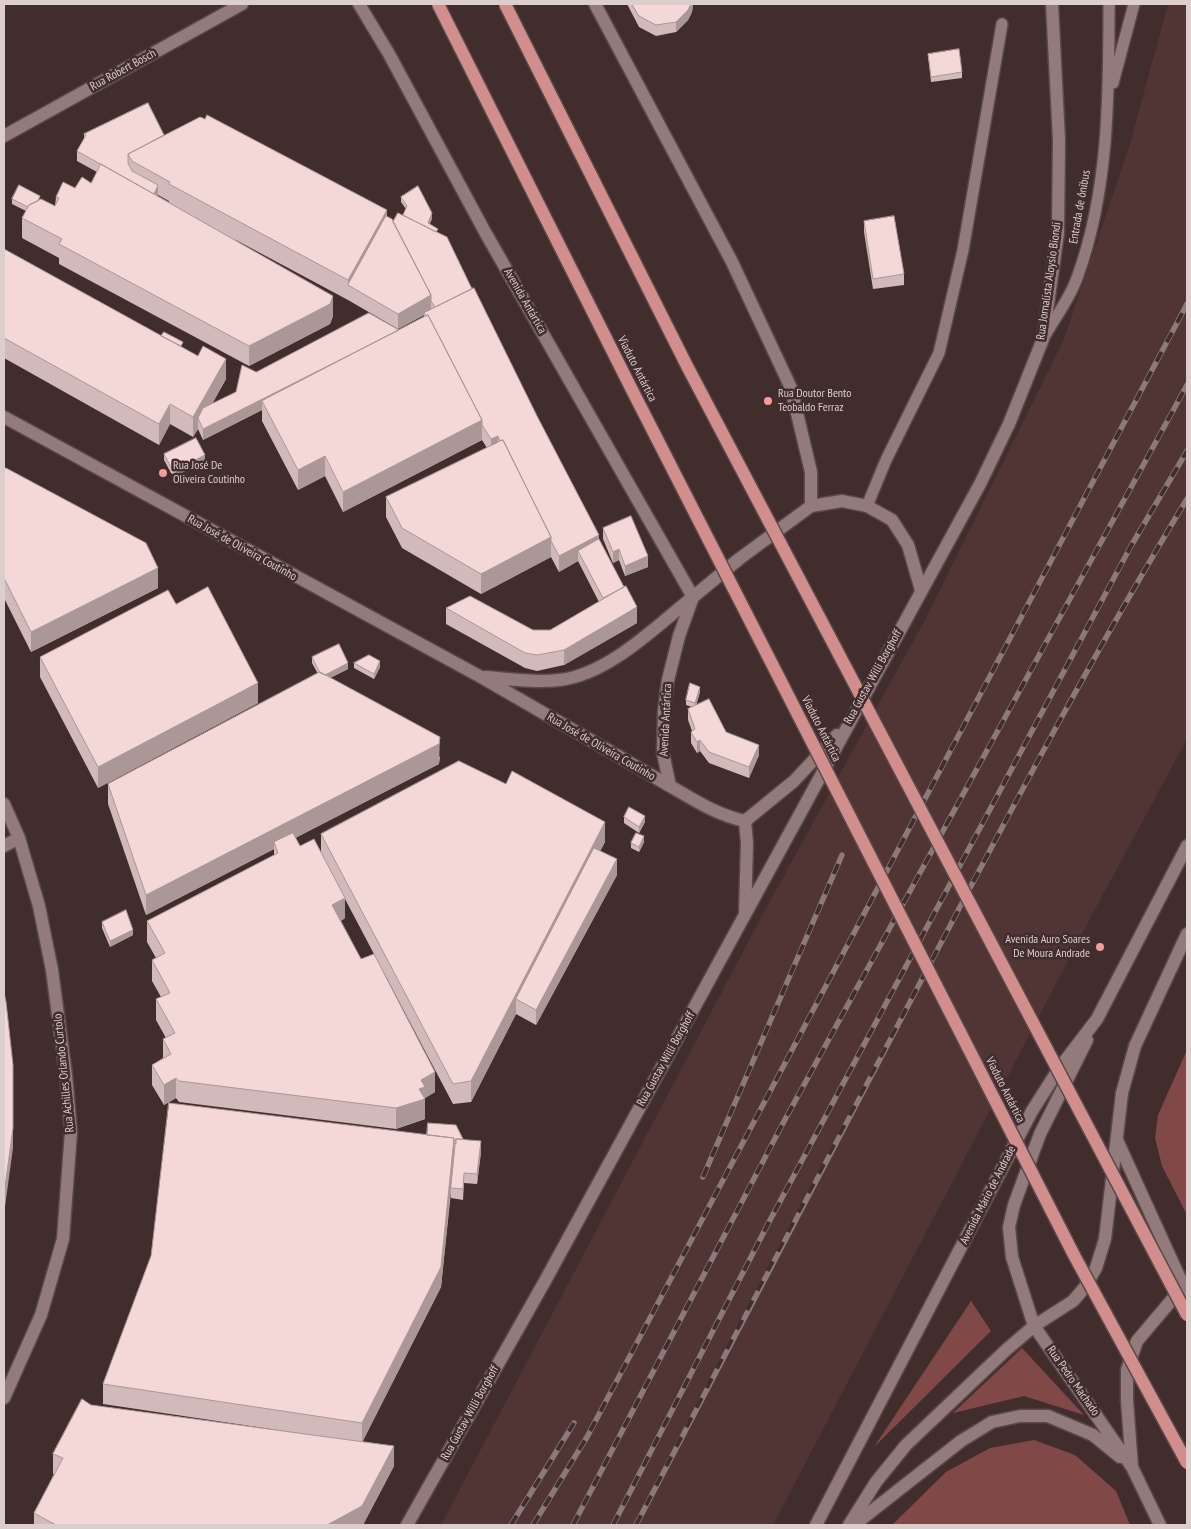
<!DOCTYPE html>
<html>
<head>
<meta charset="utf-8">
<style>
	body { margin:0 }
	#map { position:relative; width:1191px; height:1529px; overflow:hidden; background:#422d2d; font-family:"PT Sans Narrow",sans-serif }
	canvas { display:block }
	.frame { position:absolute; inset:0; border:5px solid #dbcecd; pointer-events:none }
</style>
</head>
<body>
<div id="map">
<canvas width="1191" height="1529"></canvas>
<div class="frame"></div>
</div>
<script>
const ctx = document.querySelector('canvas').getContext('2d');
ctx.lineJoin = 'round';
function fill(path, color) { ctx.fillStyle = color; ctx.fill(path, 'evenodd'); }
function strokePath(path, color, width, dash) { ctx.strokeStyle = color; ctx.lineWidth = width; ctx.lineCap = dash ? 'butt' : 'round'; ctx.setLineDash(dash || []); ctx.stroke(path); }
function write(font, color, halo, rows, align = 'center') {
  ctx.font = font + ' "PT Sans Narrow",sans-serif'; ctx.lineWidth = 5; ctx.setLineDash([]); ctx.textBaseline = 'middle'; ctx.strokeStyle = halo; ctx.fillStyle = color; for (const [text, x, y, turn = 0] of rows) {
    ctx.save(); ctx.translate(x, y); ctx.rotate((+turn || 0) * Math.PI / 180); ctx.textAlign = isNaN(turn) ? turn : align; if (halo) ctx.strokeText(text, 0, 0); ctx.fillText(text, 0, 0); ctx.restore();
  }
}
fill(new Path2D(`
	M1168 4H1187V739L1093 913 773 1525H441L765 910 926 618 1064 339 1129 147Z`), '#503534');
fill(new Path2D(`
	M1187 1050V1215L1162 1166 1155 1138 1158 1115Z
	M971 1301 991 1331 874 1447Z
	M1022 1348 1084 1415 1024 1396 953 1413Z
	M1034 1440 1075 1455 1116 1491 1130 1525H892L946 1472 990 1448Z`), '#814848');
const lane = new Path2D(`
	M1113 83 1134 4
	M1044 337C1055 318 1070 298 1077 278 1109 191 1109 95 1109 4
	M867 506 886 460 939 353 963 250 1002 24`);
const street = new Path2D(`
	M4 417 481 677 670 786
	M486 677C510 679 535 683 559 680 608 675 655 627 693 597
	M4 804 19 838 39 906 52 970 66 1075 71 1132 63 1239 41 1315 4 1398
	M4 846 19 838`);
const secondary = new Path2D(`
	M359 4 389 54 485 232 693 597
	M595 4 732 262 791 388 811 472V506
	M4 136 242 4
	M745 821C717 815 694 800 670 786L663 753 664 711 668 680 679 636 693 597 739 559 811 506 842 501 867 506 892 520 908 545 921 590
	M745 821 794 781 837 735
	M745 914 747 843 745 821
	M1087 1040 1040 1134 1014 1205 1009 1227 1012 1257 1034 1326 1132 1467 1160 1525
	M1117 1140 1187 1294
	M1132 1467 1127 1400V1370L1137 1341 1187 1282
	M407 1525 545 1281 980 484 1009 424 1043 339 1058 233 1059 140 1052 4
	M816 1525 1032 1111 1058 1070 1097 1019 1187 846
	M849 1525 876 1482 906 1445 1006 1350 1034 1326 1073 1301 1085 1287 1096 1268 1105 1239 1122 1093 1135 1046 1187 934
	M854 1525 961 1441 992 1422 1020 1416H1048L1093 1435 1120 1457`);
strokePath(lane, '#5a4949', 14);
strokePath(street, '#5a4949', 15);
strokePath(secondary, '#5a4949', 15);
strokePath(lane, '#937b7b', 11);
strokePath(street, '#937b7b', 12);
strokePath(secondary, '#937b7b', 12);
const rail = new Path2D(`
	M703 1177 842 855
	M511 1525 574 1423
	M533 1525 587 1437 1187 304
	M573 1525 782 1125 1187 385
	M613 1525 769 1222 1131 546 1187 451
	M636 1525C733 1336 832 1148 932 960 1014 804 1096 649 1187 499`);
strokePath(rail, '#8b7a79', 5.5);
strokePath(rail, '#422d2d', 4, [11]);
const primaryBridge = new Path2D(`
	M438 4 630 386 1075 1257 1187 1463
	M505 4 687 366 1187 1315`);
strokePath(primaryBridge, '#5a4949', 15, []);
strokePath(primaryBridge, '#d28e8d', 12);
fill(new Path2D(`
	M627 4H693L692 12 688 20 676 32 656 36 639 27Z
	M928 54 962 72V78L931 82Z
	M84 134 164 135 387 217 393 222 403 215 406 209 401 202V197L432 219 429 224 438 233 472 289 599 539 637 623 564 665 537 671 525 668 446 624V608L533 630H550L599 602 578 561 559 572 551 557 481 594 402 548 386 517V497L487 448 482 440 343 512 325 476 298 490 262 421V410L203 440 198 429 193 437 170 424 159 445 4 358V249L183 348 226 379 212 404 236 392 256 372 399 330 424 317V315L398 329 348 300 234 239 333 316 330 324 249 366 59 264V258L22 238V218L26 211 12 204V199L40 200 55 206 56 197 91 183 97 172 77 161V151L84 139ZM158 195 169 201V202L158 196Z
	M864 221 904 274V285L873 289 864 232Z
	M164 454 205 460 176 476 171 473 164 460Z
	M4 469 158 588 31 652 4 598Z
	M603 528 648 567 625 576 619 560 613 563 603 539Z
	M176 604 258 703 98 788 40 677V657Z
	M312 657 348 669 330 678 440 757 439 764 295 838 300 846 321 852V834L605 842 600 851 617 875 536 1025 516 1014 471 1102 453 1104 382 969 435 1092 425 1098V1119L396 1129 179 1102 176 1098 164 1105 152 1085V1065L163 1058V1039L166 1038 156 1020V999L161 997 152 981V960L156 958 147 942V921L274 855V849L146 915 108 804V784L318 674 312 663ZM345 899 374 954 361 959 341 921 345 918Z
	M354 663 380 667 374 679 354 668Z
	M700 692 696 706 726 732 759 755 749 778 709 763 700 751 697 753 691 743V732L692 731 688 720V709L692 707 686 705V700Z
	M624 817 645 822 639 833 624 823Z
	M644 842 639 852 631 848V843Z
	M102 922 133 935 110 947 102 928Z
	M463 1139 481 1152 477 1184 464 1183 463 1200 451 1198V1192L441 1287 362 1442 394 1466 363 1525H34V1513L54 1474H53V1454L91 1405 304 1434 103 1404V1384L151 1256Z`), '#d1bab9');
fill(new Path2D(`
	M691 4H693L692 12 688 20 676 32V22Z
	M158 185V196L154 204V194Z
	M387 210V230L348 285V301V280Z
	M432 213V219L428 229V223Z
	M431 295V311L424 313V315L398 329V314Z
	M333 296V316L330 324 249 366V346Z
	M399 330 262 401V410L203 440V429Z
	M226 359V379L201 424 198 418V429L193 437V417Z
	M170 404V424L159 445V424Z
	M482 420V440L343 512V492Z
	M498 436V451L491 454V439Z
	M205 455V460L176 476V470Z
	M325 456V476L298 490V470Z
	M599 535V550L578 551V561L559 572V556Z
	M551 537V557L481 594V574Z
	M619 549V560L613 563V552Z
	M648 556V567L625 576V566Z
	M158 568V588L31 652V632Z
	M637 607V623L564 665V650Z
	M380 661V667L374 679V674Z
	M348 663V669L322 682V676Z
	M258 683V703L98 788V767Z
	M700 687V692L695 708V703Z
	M440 737 439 764 276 848 274 842V849L146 915V895Z
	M700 740V751L697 753V742Z
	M759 745V755L749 778V767Z
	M645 816V822L639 833V827Z
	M605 822V842L522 1002 516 999V1014L471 1102V1081Z
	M644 836V842L639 852V847Z
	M617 859V875L536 1025V1010Z
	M345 898V918L332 926V905Z
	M133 930V935L110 947V941Z
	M435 1072V1092L425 1098V1119L396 1129V1108L419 1089 421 1080Z
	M176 1078V1098L164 1105V1085Z
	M13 1085V1148L4 1214V1194Z
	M454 1138V1158L441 1287 362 1443V1423Z
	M481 1141V1152L477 1184V1174Z
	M394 1446V1466L363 1525H327Z`), '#aa9796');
const building = new Path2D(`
	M632 4H691L688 10 676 22 656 25 639 16Z
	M959 49 962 72 931 77 928 54Z
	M148 103 164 135 128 154V163L132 171 158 185 154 194 77 151 86 135 84 134Z
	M207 115 387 210 348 280 169 184 170 182 132 161 128 154 200 117 205 119Z
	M101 164 333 296 330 304 249 346 59 244 62 239 22 218 29 205 41 199 55 206 59 198 56 197 63 182 75 188 82 177 91 183Z
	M19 185 40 196 38 201 29 205 28 207 12 199Z
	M418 186 432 213 428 223 438 229 436 232 403 215 407 206 401 197Z
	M398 213 447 237 472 289 435 307 431 301V295L393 222Z
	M386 216 392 219 431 295 398 314 348 285Z
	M894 216 904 274 873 279 864 221Z
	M4 249 198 356 203 346 226 359 193 417 170 404 159 424 4 338Z
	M474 288 537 416 599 535 559 556 551 541V537L503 440 500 441 498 436 491 439 482 425V420L428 315 426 316 424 313Z
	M369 313 399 330 203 429 198 418 203 408 236 392 242 365 256 372Z
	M428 315 482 420 343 492 325 456 298 470 262 401Z
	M164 332 183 342 181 346 161 336Z
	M196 438 205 455 176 470 171 467 164 454Z
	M503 440 551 537 481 574 402 528 386 497Z
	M6 468 146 543 158 568 31 632 4 578V469Z
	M631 516 648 556 625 566 619 549 613 552 603 528Z
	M599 539 624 587 603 598 578 551Z
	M626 586 637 607 564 650 537 655 525 653 446 608 470 596 533 630H550Z
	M208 587 258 683 98 767 40 657 168 590 176 604Z
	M339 644 348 663 325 675 320 673 312 657Z
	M369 655 380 661 374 674 354 663Z
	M320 672 440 737 439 744 146 895 108 784Z
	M690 683 700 687 695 703 686 700Z
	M709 699 726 732 759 745 749 767 709 752 700 740 697 742 691 732 695 729 688 709Z
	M459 761 506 784 512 771 605 822 471 1081 453 1084 321 834Z
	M629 807 645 816 639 827 624 817Z
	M293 833 300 846 314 839 345 898 332 905 361 959 374 954 435 1072 421 1080 425 1087 419 1089 425 1099 396 1108 179 1081 176 1078 164 1085 152 1065 171 1054 163 1039 175 1033 156 999 170 993 152 960 165 953 147 921 278 853 274 842Z
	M636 833 644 836 639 847 631 843Z
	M594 848 617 859 536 1010 516 999Z
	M126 910 133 930 110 941 102 922Z
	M4 993 6 1002 13 1065V1128L4 1194Z
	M169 1103 454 1138 441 1267 362 1423 103 1384 151 1256Z
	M428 1123 456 1125 463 1139H456V1144L454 1143V1138L427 1135Z
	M456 1139 481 1141 477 1174 464 1173 463 1189 451 1188Z
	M82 1399 91 1405 394 1446 362 1506 327 1525H56L34 1513 63 1458 53 1454Z`);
fill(building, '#f3d8d7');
strokePath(building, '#aa9796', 1);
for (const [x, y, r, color] of [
	[768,401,5,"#f59b9a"],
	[163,473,5,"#f59b9a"],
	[1100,947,5,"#f59b9a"]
]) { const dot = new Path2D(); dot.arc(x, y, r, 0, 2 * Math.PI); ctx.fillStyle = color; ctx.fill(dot); strokePath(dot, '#422d2d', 2); }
write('12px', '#dbcecd', '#422d2d', [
	["Rua Robert Bosch",123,70,-29],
	["Entrada de ônibus",1080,207,-80],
	["Rua Jornalista Aloysio Biondi",1049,281,-82],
	["Avenida Antártica",525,301,60],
	["Viaduto Antártica",637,369,63],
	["Rua José de Oliveira Coutinho",242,548,29],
	["Rua Gustav Willi Borghoff",873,677,-61],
	["Avenida Antártica",666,720,-87],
	["Viaduto Antártica",821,729,63],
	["Rua José de Oliveira Coutinho",601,747,30],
	["Rua Gustav Willi Borghoff",666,1059,-61],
	["Rua Achilles Orlando Curtolo",64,1073,-96],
	["Viaduto Antártica",1005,1090,63],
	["Avenida Mário de Andrade",988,1195,-63],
	["Rua Pedro Machado",1073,1381,55],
	["Rua Gustav Willi Borghoff",470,1413,-61]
]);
write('12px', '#dbcecd', '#422d2d', [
	["Rua Doutor Bento",778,394],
	["Teobaldo Ferraz",778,408],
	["Rua José De",173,466],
	["Oliveira Coutinho",173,480],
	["Avenida Auro Soares",1090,940,"right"],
	["De Moura Andrade",1090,954,"right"]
], 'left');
</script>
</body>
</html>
